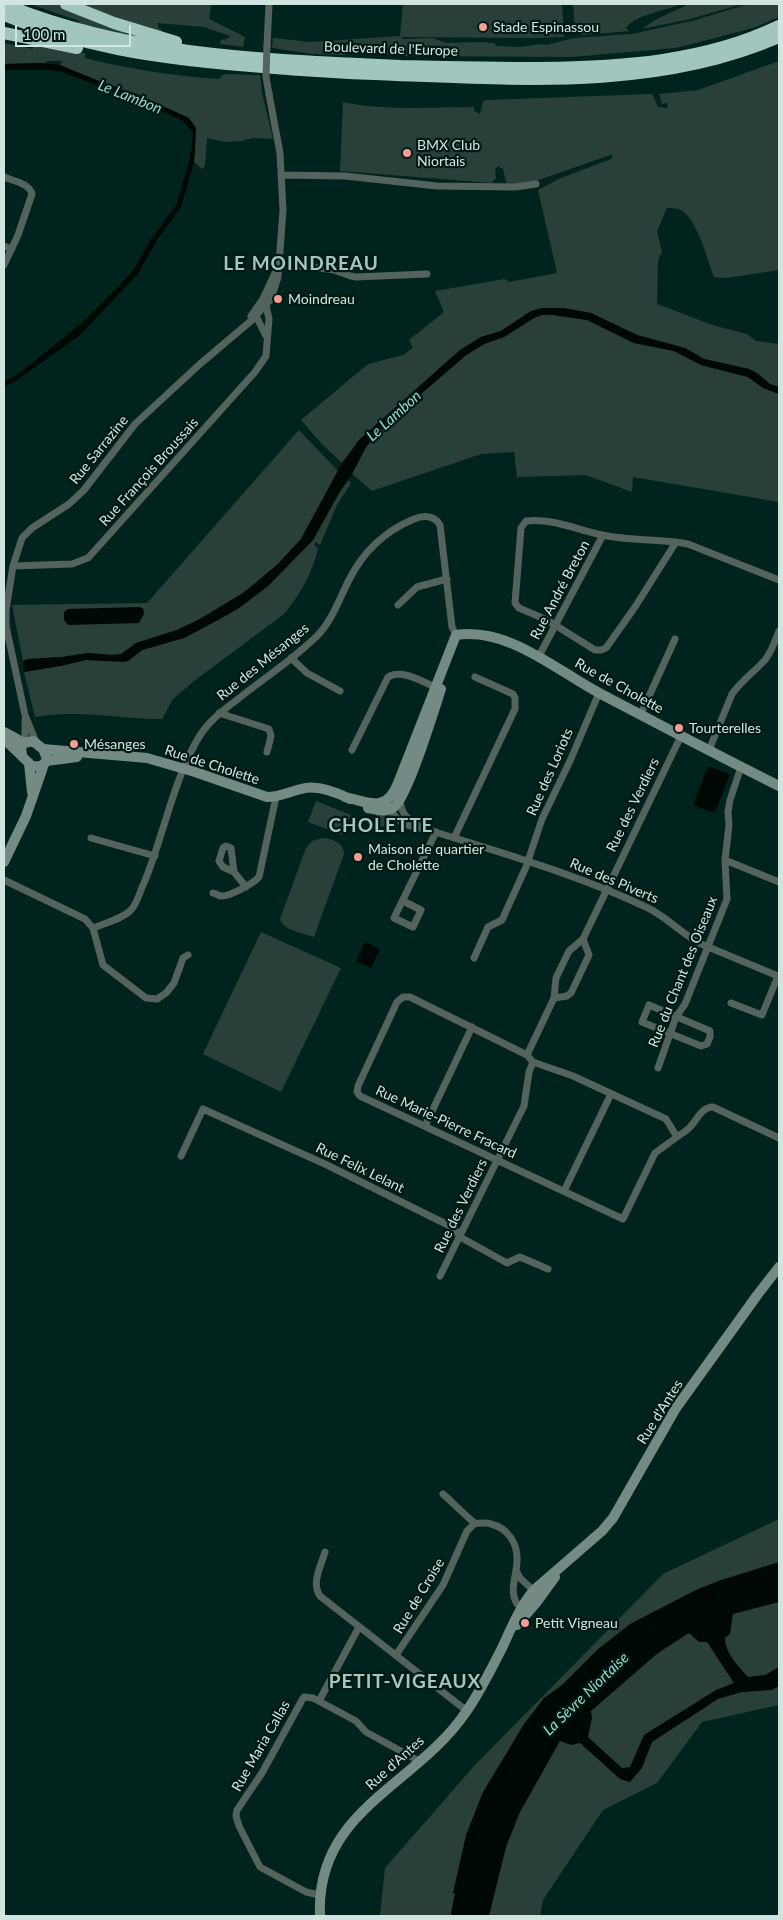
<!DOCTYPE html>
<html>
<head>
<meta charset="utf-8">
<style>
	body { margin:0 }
	#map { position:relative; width:783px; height:1920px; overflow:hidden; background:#00241d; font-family:Lato,sans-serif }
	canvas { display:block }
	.frame { position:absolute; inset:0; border:5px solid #d1e5e0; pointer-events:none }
	.scale { position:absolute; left:15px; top:25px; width:116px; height:22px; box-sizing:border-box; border:2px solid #d1e5e0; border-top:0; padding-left:6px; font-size:15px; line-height:18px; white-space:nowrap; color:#d1e5e0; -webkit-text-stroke:4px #001914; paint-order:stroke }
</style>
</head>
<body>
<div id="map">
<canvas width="783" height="1920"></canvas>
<div class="frame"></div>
<div class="scale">100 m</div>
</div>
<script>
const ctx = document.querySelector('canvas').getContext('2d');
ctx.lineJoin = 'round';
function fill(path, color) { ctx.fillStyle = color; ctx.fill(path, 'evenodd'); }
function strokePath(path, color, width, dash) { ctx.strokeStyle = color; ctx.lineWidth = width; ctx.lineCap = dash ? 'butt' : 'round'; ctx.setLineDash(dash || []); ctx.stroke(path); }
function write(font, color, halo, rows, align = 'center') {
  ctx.font = font + ' Lato,sans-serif'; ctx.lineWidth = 4.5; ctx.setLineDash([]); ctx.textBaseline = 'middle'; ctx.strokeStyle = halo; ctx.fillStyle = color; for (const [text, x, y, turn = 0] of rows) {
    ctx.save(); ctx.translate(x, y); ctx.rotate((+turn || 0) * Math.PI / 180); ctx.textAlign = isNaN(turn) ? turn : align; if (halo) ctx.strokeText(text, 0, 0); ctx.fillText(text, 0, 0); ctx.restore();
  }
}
fill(new Path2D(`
	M30 4H56L125 30 124 34 79 24V21Z
	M76 4H211L209 19 245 37 243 47 220 44 221 40 227 39 230 36 204 27 158 23V27L162 30 164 35Z
	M403 4H562L564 37 536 38 401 37 404 39 433 38 446 43 481 42 494 43 497 46 520 47 541 44 547 45 574 38 632 34 696 20 748 4H779V17L753 28 696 43 675 48 572 57 402 56 365 52 342 55 312 54 272 48 273 38 310 42 400 36Z
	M573 4H681C666 11 635 14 626 28L629 31 585 35 578 34 575 31Z
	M689 4H742L690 19 642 29 655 20Z
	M4 43 33 49V46L38 44 85 53V58C129 69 174 76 219 79L224 74 260 75 262 93 273 139 253 138 242 141 224 142 207 138 205 166 202 169 194 162 196 138 189 118 136 94 68 70 60 65 62 61H47L45 63 4 64Z
	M779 61V270L726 278 714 277C707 260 697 215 678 209 675 208 670 208 667 208L657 231 662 252 658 260 657 304 712 325 747 334 756 341 779 344V387L770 384 757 373 749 369 704 359 685 348 637 335 591 313 531 311 501 331 481 337 460 350 360 439 342 463 321 443 301 420 368 364 403 355 413 348 409 340 444 312 435 291 505 279 509 282 557 273 538 190 561 178 611 159 613 154 536 181 507 185 503 169 498 166 495 169 496 178 491 183C441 179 391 175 340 171L343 102C382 111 434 107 474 107V111L480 114 483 101 487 100 652 94 658 107 668 108 667 103 662 104 659 94 698 90Z
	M542 315H553L587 320 634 343 674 351 701 365 748 377 763 388 779 394V502L633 477 632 492 586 475 517 477 514 452 481 454 372 491 352 474 366 447 385 425 465 356 484 344 504 337 534 318Z
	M299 430 338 471 301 539 278 564 255 585 214 612 177 630 137 643 121 654 112 655 88 653 62 657 28 659 23 661 12 605 147 603Z
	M348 480 351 483 337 505 320 545 316 542 314 545 318 548C313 572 300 595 284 614L194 681 173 699 162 719C120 719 77 709 35 717L24 672 86 660 128 661 142 650 184 638 239 608 268 586 313 540 339 493Z
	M316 801 351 815 343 835 308 822Z
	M377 814 388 815 392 817 393 822 385 827 379 826 374 819Z
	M323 838C333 839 344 843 344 854L314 937C303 933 284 931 280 919L306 848 312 841Z
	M261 932 341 968 281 1092 203 1054Z
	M779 1519V1705L702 1722 657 1783 603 1810 543 1900 540 1916H380L385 1868 475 1765 663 1574Z`), '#29403a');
fill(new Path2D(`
	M40 63 60 65 116 88 136 94 189 118 196 128 194 162 181 207 157 240 138 274 79 336 17 380 4 387V381L17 375 83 322 120 285 134 269 150 241 176 205 190 158 193 133 183 121 152 106 62 72 50 70H4V64Z
	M542 308H564L591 313 637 335 685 348 704 359 749 369 757 373 770 384 779 387V394L763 388 748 377 701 365 674 351 634 343 587 320 553 315H542L534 318 504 337 484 344 465 356 385 425 366 447 352 474 339 493 313 540 268 586 239 608 220 619 184 638 142 650 128 661 123 662 86 660 61 666 24 672 23 661 28 659 62 657 88 653 112 655 121 654 136 643 177 630 198 620 243 593 278 564 301 539 342 463 360 439 460 350 481 337 501 331 531 311Z
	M138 607 143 608 144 614 139 623 68 625 64 620V612L68 609Z
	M708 766 730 774 715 813 693 805Z
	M365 942 380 949 371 968 356 961Z
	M779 1562V1602L733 1614 730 1634 725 1638C725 1653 738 1666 748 1677L765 1675 779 1667V1686L772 1690 742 1692 718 1699 652 1742 642 1768 630 1782 620 1779 580 1743 571 1745 560 1741 520 1812 506 1847 489 1916H452L451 1913 455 1893H453L466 1835 483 1792 524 1724 544 1698 562 1685 597 1650 630 1624 696 1590 721 1580ZM689 1633 699 1642H707L734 1683 716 1690 644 1735 630 1767 622 1768 588 1737 592 1718 591 1711 658 1653Z`), '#000805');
strokePath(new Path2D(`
	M267 46 269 4
	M281 175 345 176 437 186 515 187 536 184
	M4 177C13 181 29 183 32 194L18 235 4 265
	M4 246 12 249
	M278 265C297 266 315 267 334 270 342 272 348 276 356 277L427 274
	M257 312 256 316 266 336
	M251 316 263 299 275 273
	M676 542 635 607 606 648 601 650H595L547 620 519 608 515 603 521 528 526 521C553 518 577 530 602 535 631 541 660 539 688 544L779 580
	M13 566 72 564 88 558 255 372 266 356 269 319 266 305 264 307
	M398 605 417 587 447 579
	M539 656 603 535
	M291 658 307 673 340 691
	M219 713 269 729 271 736 267 752
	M641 714 675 639
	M25 742V720
	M36 742 25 715 6 626V610L13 566 22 538 32 528 69 504 84 490 135 424 200 364 252 320 271 299 278 277 283 210 280 153 269 94
	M352 750 388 677C402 669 421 681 435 687
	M709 750 732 694C741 681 754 672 765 660 772 651 775 641 779 631
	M400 800C402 818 409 819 424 828
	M390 809C399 824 409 827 426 829 501 853 577 874 648 908 668 918 682 934 701 944L778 976 762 1015 731 1003
	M91 838 155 856
	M454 838 515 709V698L513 694 475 677
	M725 860 779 882
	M234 872 223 867 219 861 223 848 226 846 231 848 234 872 246 887
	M4 880 85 919 93 928 103 965 146 998 157 999 166 993 174 983 183 958 188 955
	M213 893C215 893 219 896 221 896 229 897 254 883 259 877L276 797
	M403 901 421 910 413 927 394 918 436 832
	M93 928C105 923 122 919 131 910 137 904 140 891 144 883 163 837 172 786 196 742 206 723 222 711 238 699 264 678 294 659 318 635 333 619 339 599 349 580 363 552 385 531 414 519 424 515 434 515 440 525L452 627 456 635
	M474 958 488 927 502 920 526 867 542 819 570 761 599 693
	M554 998 567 996 571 993 589 955 583 939
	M649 1005 710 1031V1037L707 1044 701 1046 642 1022Z
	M527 1055 554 998 556 978 569 951 583 939 681 736
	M658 1068 676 1017 685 1004 727 899 725 860 729 825 728 812 730 800 741 767
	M425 1126 472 1027
	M677 1137 655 1153 623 1219 360 1096 357 1092 358 1086 397 1002 403 997H410L527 1055 533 1062 573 1076 666 1119 677 1137C681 1134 685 1132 688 1129 697 1122 700 1107 713 1107L779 1138
	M181 1156 203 1109 327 1165 454 1228 460 1237 507 1263 520 1257 548 1269
	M564 1191 611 1094
	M440 1276 524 1106 529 1072 533 1062
	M443 1494C449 1499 471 1521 475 1523 480 1524 486 1522 491 1524 507 1528 517 1542 517 1558 518 1574 508 1589 517 1604L525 1607
	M325 1552C321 1566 311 1583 320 1596L467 1711
	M516 1570 520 1578 535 1592
	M396 1655 443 1585 467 1531 475 1523
	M319 1701 359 1627
	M320 1895 306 1892 260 1867 239 1826 236 1816 237 1810 262 1773 302 1700 304 1697 313 1698 356 1721 366 1732 419 1761`), '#55635f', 7);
strokePath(new Path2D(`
	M4 732 24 743
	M4 739 32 766C39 767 45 766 47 759L43 749 33 741 24 743 21 748 22 755
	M43 749 147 758 195 772 267 797C279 797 289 792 301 789 317 784 336 792 350 799
	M46 761 77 757
	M29 763 32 792
	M345 797C370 803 386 813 398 783L456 635C509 627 557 671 601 694 660 725 719 756 779 786
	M368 808C377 810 385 813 394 807 408 796 434 710 441 689
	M4 862 26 816 44 764
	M517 1625 536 1603 555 1577
	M320 1916C315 1810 416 1786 466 1712 480 1692 492 1668 503 1646 512 1626 520 1607 534 1590L602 1531 613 1518 676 1408 758 1294 779 1267`), '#748b85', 10);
strokePath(new Path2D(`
	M4 4C129 56 267 60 401 66 447 67 493 68 539 68 621 67 704 62 779 26
	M66 4 114 23 176 42
	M4 15C81 47 156 58 239 65 291 70 344 73 397 75 524 80 660 89 779 37
	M4 33 77 48`), '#a2c6bd', 12);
strokePath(new Path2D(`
	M267 46 266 77 269 94`), '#55635f', 7);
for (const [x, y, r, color] of [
	[483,27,5,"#f59c93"],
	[407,153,5,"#f59c93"],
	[278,299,5,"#f59c93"],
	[679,728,5,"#f59c93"],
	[74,744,5,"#f59c93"],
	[358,857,5,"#f59c93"],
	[525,1623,5,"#f59c93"]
]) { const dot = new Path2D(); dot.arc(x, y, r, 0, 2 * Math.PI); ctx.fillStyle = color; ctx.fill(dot); strokePath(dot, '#001914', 2); }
write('14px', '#d1e5e0', '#001914', [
	["Stade Espinassou",493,27],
	["BMX Club",417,145],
	["Niortais",417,161],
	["Moindreau",288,299],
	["Tourterelles",689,728],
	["Mésanges",84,744],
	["Maison de quartier",368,849],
	["de Cholette",368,865],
	["Petit Vigneau",535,1623]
], 'left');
write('14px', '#d1e5e0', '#001914', [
	["Boulevard de l'Europe",391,49,2],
	["Rue Sarrazine",99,450,-51],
	["Rue François Broussais",149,472,-48],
	["Rue André Breton",560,590,-62],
	["Rue des Mésanges",263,662,-39],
	["Rue de Cholette",619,686,29],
	["Rue de Cholette",212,765,18],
	["Rue des Loriots",550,772,-66],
	["Rue des Verdiers",633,805,-64],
	["Rue des Piverts",614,881,23],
	["Rue du Chant des Oiseaux",683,972,-68],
	["Rue Marie-Pierre Fracard",446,1122,25],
	["Rue Felix Lelant",360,1168,26],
	["Rue des Verdiers",461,1206,-64],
	["Rue d'Antes",660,1412,-58],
	["Rue de Croise",419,1596,-59],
	["Rue Maria Callas",261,1746,-60],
	["Rue d'Antes",395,1763,-42]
]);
write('italic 15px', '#98dacb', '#001914', [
	["Le Lambon",130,97,22],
	["Le Lambon",394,416,-42],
	["La Sèvre Niortaise",586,1694,-44]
]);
ctx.letterSpacing = '1px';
write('bold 19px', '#a0c8be', '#001914', [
	["LE MOINDREAU",301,264],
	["CHOLETTE",381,826],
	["PETIT-VIGEAUX",405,1682]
]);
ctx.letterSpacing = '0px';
</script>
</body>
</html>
